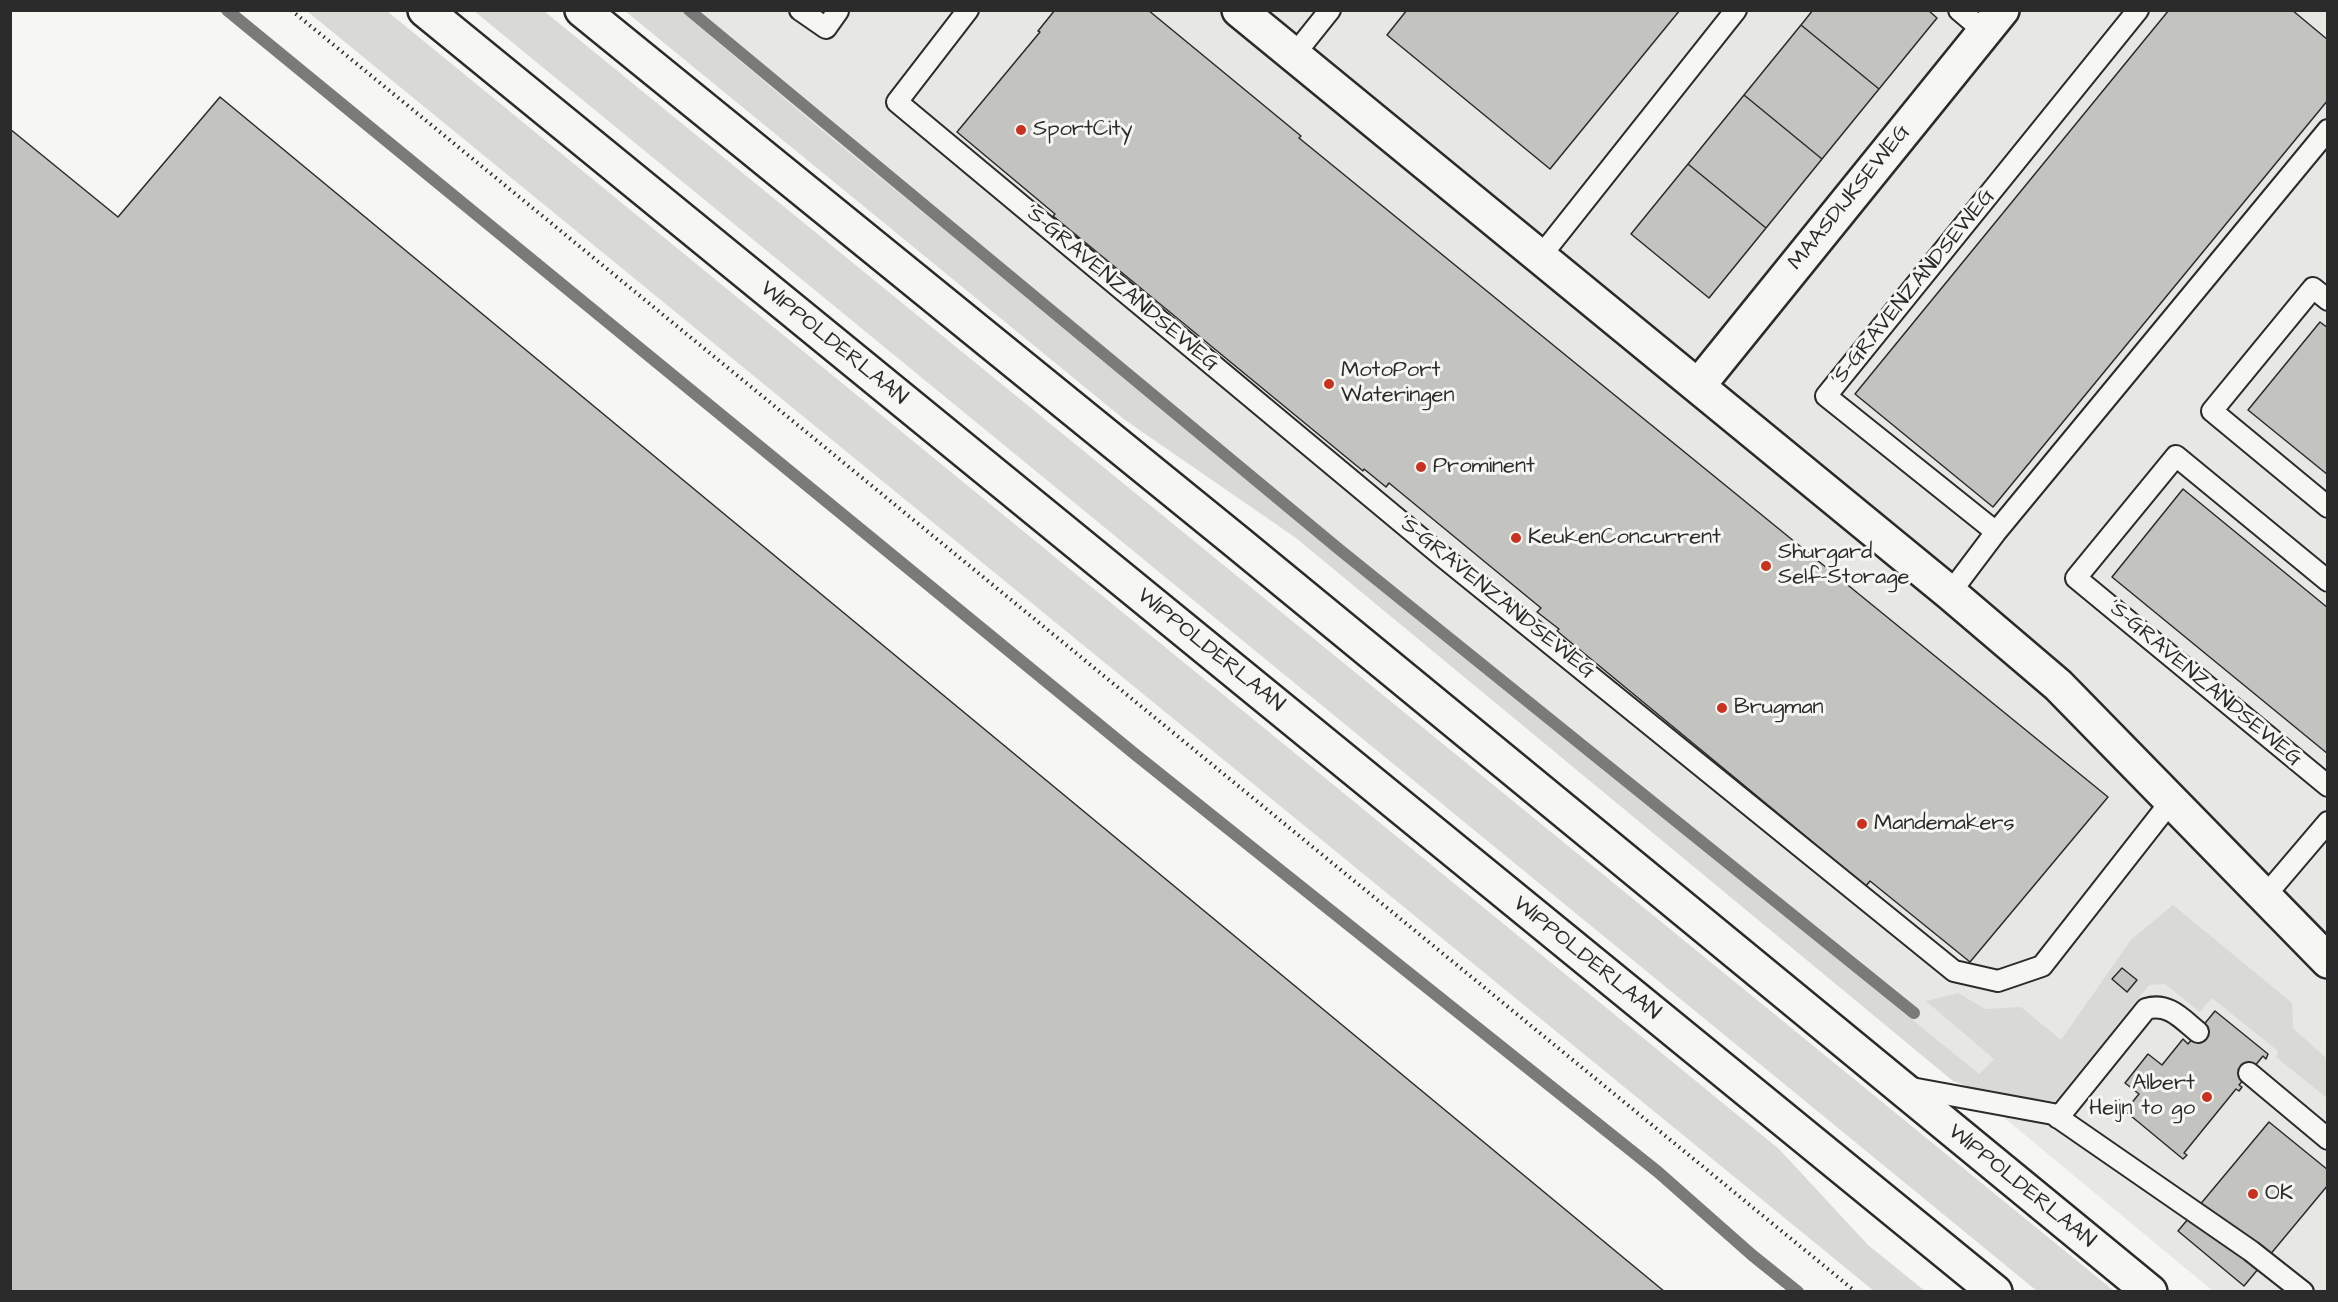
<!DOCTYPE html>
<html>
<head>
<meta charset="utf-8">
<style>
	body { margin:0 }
	#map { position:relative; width:2338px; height:1302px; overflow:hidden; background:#f6f6f2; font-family:"Architects Daughter",sans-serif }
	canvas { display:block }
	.frame { position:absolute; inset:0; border:12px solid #2b2b2b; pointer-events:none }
</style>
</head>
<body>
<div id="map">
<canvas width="2338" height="1302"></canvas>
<div class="frame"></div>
</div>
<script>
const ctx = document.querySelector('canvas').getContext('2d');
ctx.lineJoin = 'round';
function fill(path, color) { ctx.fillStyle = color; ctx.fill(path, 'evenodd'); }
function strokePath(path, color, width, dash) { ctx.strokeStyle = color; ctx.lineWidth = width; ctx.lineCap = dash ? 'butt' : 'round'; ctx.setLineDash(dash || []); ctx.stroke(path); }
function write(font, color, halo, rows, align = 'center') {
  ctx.font = font + ' "Architects Daughter",sans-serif'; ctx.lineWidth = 6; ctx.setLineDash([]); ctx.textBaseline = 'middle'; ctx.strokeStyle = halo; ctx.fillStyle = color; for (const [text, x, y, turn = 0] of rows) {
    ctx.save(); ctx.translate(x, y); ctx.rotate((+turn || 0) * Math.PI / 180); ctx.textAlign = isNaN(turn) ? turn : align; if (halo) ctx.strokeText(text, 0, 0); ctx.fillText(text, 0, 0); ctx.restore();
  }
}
fill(new Path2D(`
	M670 11H2327V1291H2213Z`), '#e7e7e3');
fill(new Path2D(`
	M307 11H387L1779 1149 1868 1245 1925 1291H1874Z
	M474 11H544L2114 1291H2037Z
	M625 11H681L826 134 1204 440 1501 685 1979 1074 1994 1059 1926 1001 1958 993 1985 1009 2021 1007 2061 1040 2131 940 2173 905 2292 1003 2293 1028 2327 1059V1098L2276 1057 2278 1051 2212 998 2200 1012 2165 984 2149 985 2056 1101 1998 1097 1953 1081 1296 538 1125 420Z`), '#d9d9d5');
strokePath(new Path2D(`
	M227 10 1136 755 1658 1172 1752 1255 1798 1292
	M689 10 1340 550 1914 1013`), '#7a7a78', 12);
const building = new Path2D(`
	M1055 10H1148L1301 136 1299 138 2108 797 1970 962 1870 881 1866 886 1557 631 1559 629 1537 612 1541 608 1389 483 1386 487 1364 469 1363 471 1053 216 1055 214 957 132 1040 32 1038 31Z
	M1407 10H1680L1550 169 1387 35Z
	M1813 10H1928L1937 18 1879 89 1801 25Z
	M2169 10H2292L2328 40V100L1993 507 1855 394Z
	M1801 25 1879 89 1822 159 1744 95Z
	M1744 95 1822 159 1766 228 1688 164Z
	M220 97 1665 1292H10V129L118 217Z
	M1688 164 1766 228 1709 298 1631 234Z
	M2320 322 2328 328V475L2248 410Z
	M2183 489 2328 608V754L2112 577Z
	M2122 968 2137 980 2127 992 2112 979Z
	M2215 1011 2268 1054 2266 1059 2263 1056 2249 1073 2239 1085 2242 1087 2239 1091 2236 1089 2184 1153 2187 1155 2183 1159 2125 1111 2139 1094 2125 1083 2148 1054 2162 1065 2183 1039 2188 1044Z
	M2269 1122 2328 1170V1185L2244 1286 2178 1231Z`);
fill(building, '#c3c3c0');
strokePath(building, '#2b2b2b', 1.5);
const lane = new Path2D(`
	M800 10 826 28 838 11
	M968 10 897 102 1442 556 1954 971 1998 981 2042 966 2172 800
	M1959 10 1985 32
	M1294 55 1330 10
	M1540 257 1736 10
	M2328 300 2313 288 2212 411 2328 507
	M1996 532 1826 396 2138 10
	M2328 581 2176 456 2076 578 2328 786
	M1950 593 1996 532 2328 130
	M2265 896 2328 822
	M2249 1073 2328 1139
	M1906 1087 2053 1114 2251 1251 2303 1292
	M2058 1118 2146 1009C2168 1002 2182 1019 2198 1032`);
const street = new Path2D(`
	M1239 10 1950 593 2058 685 2328 961
	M1698 386 2002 10`);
const primary = new Path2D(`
	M425 10 1995 1292
	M582 10 1237 542 2150 1292`);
strokePath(lane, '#2b2b2b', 24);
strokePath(street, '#2b2b2b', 38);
strokePath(primary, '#2b2b2b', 38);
strokePath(new Path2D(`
	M291 10 1856 1292`), '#2b2b2b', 4, [1.5, 4.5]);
strokePath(lane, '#f6f6f2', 20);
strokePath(street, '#f6f6f2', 33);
strokePath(primary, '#f6f6f2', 33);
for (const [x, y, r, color] of [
	[1021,130,6,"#c8321e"],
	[1329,384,6,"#c8321e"],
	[1421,467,6,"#c8321e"],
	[1516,538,6,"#c8321e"],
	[1766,566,6,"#c8321e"],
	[1722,708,6,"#c8321e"],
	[1862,824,6,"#c8321e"],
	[2207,1097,6,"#c8321e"],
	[2253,1194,6,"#c8321e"]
]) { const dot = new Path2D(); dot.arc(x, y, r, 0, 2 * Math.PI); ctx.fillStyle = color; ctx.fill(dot); strokePath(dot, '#f6f6f2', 2); }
write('22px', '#2b2b2b', '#f6f6f2', [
	["SportCity",1033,130],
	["MotoPort",1341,371],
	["Wateringen",1341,396],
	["Prominent",1433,467],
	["KeukenConcurrent",1528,538],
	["Shurgard",1778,553],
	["Self-Storage",1778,578],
	["Brugman",1734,708],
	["Mandemakers",1874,824],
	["Albert",2195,1084,"right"],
	["Heijn to go",2195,1109,"right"],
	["OK",2265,1194]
], 'left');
write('22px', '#2b2b2b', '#f6f6f2', [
	["MAASDIJKSEWEG",1850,198,-51],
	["'S-GRAVENZANDSEWEG",1914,288,-51],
	["'S-GRAVENZANDSEWEG",1121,289,40],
	["WIPPOLDERLAAN",833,344,39],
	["'S-GRAVENZANDSEWEG",1496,598,39],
	["WIPPOLDERLAAN",1210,651,39],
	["'S-GRAVENZANDSEWEG",2204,684,40],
	["WIPPOLDERLAAN",1586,959,39],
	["WIPPOLDERLAAN",2021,1187,39]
]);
</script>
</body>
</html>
